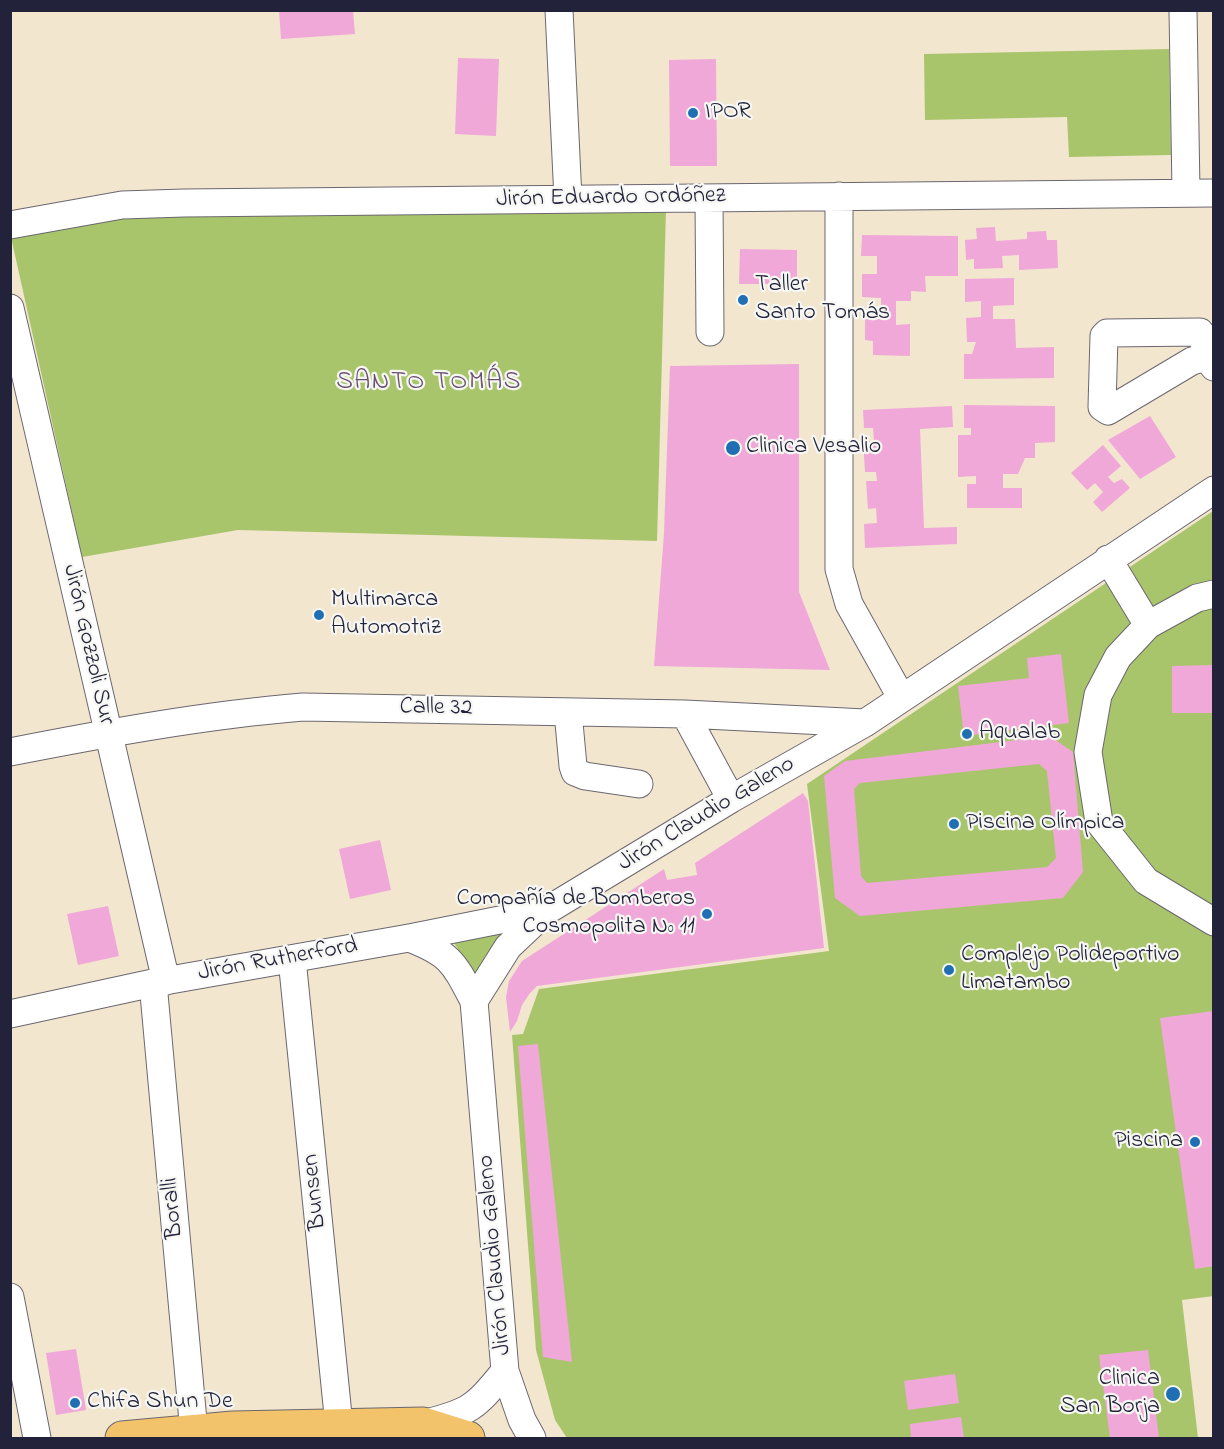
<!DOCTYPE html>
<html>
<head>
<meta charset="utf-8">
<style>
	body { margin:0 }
	#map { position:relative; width:1224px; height:1449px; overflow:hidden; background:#f2e6cf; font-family:"Indie Flower",sans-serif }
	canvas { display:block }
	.frame { position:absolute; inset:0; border:12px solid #22223b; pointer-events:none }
</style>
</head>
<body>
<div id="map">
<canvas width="1224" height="1449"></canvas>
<div class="frame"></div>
</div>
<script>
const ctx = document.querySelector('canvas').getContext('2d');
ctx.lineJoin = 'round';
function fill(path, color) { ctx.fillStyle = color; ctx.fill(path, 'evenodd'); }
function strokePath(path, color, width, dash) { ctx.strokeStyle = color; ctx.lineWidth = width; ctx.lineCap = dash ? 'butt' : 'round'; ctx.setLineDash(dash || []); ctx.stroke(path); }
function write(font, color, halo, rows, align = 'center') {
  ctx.font = font + ' "Indie Flower",sans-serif'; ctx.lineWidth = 4.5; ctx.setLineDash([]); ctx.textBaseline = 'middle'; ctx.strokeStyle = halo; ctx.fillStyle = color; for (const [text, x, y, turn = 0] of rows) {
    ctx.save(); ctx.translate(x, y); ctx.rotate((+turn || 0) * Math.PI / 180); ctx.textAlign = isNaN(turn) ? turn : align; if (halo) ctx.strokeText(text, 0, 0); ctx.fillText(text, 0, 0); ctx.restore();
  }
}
fill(new Path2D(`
	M1169 49 1171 155 1069 157 1067 117 925 120 924 54Z
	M666 209 657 541 238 530 82 557 11 237 132 213Z
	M1213 511 1214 1296 1182 1300 1198 1438H567L555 1420 536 1350 512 1035 523 1034 539 989 829 951 807 784Z
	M504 931 475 974 454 943Z`), '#a9c56c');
fill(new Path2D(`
	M279 10H353L355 34 281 39Z
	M458 58 499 59 496 136 455 134Z
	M716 59 717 166H670L669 60Z
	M995 227 996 241 1027 239V232L1046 231 1047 240H1057L1058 268 1019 270V255L1002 256 1003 268 974 269V259L966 260 965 240 977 239 976 228Z
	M862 235 958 236V276H925L926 292 911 291V301H896V325L910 324V356L873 355V341L865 340V319H881V298L862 297V274H877V256H861Z
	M740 249 797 250V284H739Z
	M1014 278V305L993 306V319H1015L1016 348 1054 347V378L964 379V354H972L976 342H967L966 318 981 317V301L965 302V279Z
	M799 364V592L830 670 654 666 664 533 670 366Z
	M964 405 1055 406V442L1035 443V458H1025L1018 474H1003V488H1022V508H967V484H976V476L958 477V435H971V428H964Z
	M952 406 953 427 920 429 924 528 957 527V544L865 548 864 524 877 523 876 508 868 509 866 481H877L876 472H865L863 441H874L873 428H864L863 410Z
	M1150 416 1176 457 1140 479 1108 440Z
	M1103 445 1121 466 1108 477 1114 483 1122 479 1130 488 1102 512 1093 502 1103 492 1095 483 1087 490 1071 473Z
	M1061 654 1069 723 964 736 958 686 1029 678 1027 658Z
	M1214 665V713H1172V666Z
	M1050 736 1073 752 1083 872 1063 898 860 916 835 898 824 776 845 761ZM1039 764 1047 771 1056 858 1047 867 867 883 861 876 854 789 860 783Z
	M803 793 808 801 824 948 537 986 530 993 522 1005 517 1021 510 1032 506 997 509 981 522 961 664 869 667 880 697 875 695 863Z
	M380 840 391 890 350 899 339 849Z
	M108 906 119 956 78 965 67 914Z
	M1214 1011V1266L1195 1269 1160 1018Z
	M538 1044 572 1362 543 1357 518 1046Z
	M76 1349 86 1410 56 1415 46 1353Z
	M1148 1350 1159 1438H1110L1099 1355Z
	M955 1374 959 1403 908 1410 904 1381Z
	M961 1417 964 1438H911L910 1424Z`), '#f0a8d8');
const minor = new Path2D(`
	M559 10 568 199
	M1183 10 1186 192
	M839 196V569L849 604 901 697
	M709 198 710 332
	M10 225 122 205 184 203 1214 193
	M10 308 166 981
	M1206 357 1192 361 1108 411 1102 407 1104 336 1107 333 1200 332 1203 337 1206 357 1214 367
	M1108 559 1148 625 1118 657 1098 695 1088 752 1099 822 1146 881 1214 922
	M1148 625 1197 598 1214 594
	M568 712 573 766 575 772 585 776 639 784
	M685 714 731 799
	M10 752C107 733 205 715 303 707L685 714 865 723
	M409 938C451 954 454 963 474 1001
	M292 959 339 1425
	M153 983 194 1432
	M10 1014 153 983 409 938 545 911
	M10 1297 37 1438
	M423 1424C471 1411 474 1409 505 1371
	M532 1438 522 1420 505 1371 474 1001 508 947 546 911 731 799 865 723 1214 490`);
const major = new Path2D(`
	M122 1438 233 1428 423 1424 468 1438`);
strokePath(minor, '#6b676f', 29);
strokePath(major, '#6b676f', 35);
strokePath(minor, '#fff', 27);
strokePath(major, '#f2c36a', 33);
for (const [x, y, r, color] of [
	[693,113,6,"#1f6fb2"],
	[743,300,6,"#1f6fb2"],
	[733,448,8,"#1f6fb2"],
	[319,615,6,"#1f6fb2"],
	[967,734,6,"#1f6fb2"],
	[954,824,6,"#1f6fb2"],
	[707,914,6,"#1f6fb2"],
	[949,970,6,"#1f6fb2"],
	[1195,1142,6,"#1f6fb2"],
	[1173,1394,8,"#1f6fb2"],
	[75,1403,6,"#1f6fb2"]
]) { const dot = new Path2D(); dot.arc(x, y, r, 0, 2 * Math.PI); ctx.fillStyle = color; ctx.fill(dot); strokePath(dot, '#f6f6f2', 2); }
write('24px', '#22223b', '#f6f6f2', [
	["IPOR",705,113],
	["Taller",755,286],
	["Santo Tomás",755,314],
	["Clinica Vesalio",746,448],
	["Multimarca",331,601],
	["Automotriz",331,629],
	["Aqualab",979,734],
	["Piscina Olímpica",966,824],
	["Compañía de Bomberos",695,900,"right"],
	["Cosmopolita Nº 11",695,928,"right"],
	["Complejo Polideportivo",961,956],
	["Limatambo",961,984],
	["Piscina",1183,1142,"right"],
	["Clinica",1160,1380,"right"],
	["San Borja",1160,1408,"right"],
	["Chifa Shun De",87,1403]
], 'left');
write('24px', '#22223b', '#f6f6f2', [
	["Jirón Eduardo Ordóñez",611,199,-1],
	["Jirón Gozzoli Sur",87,645,77],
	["Calle 32",436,709,1],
	["Jirón Claudio Galeno",707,815,-31],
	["Jirón Rutherford",278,961,-10],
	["Bunsen",316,1192,-96],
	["Boralli",174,1208,-95],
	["Jirón Claudio Galeno",496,1255,-95]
]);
ctx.letterSpacing = '1.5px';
write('26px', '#6a5172', '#f6f6f2', [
	["SANTO TOMÁS",429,384]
]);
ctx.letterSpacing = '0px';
</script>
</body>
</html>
